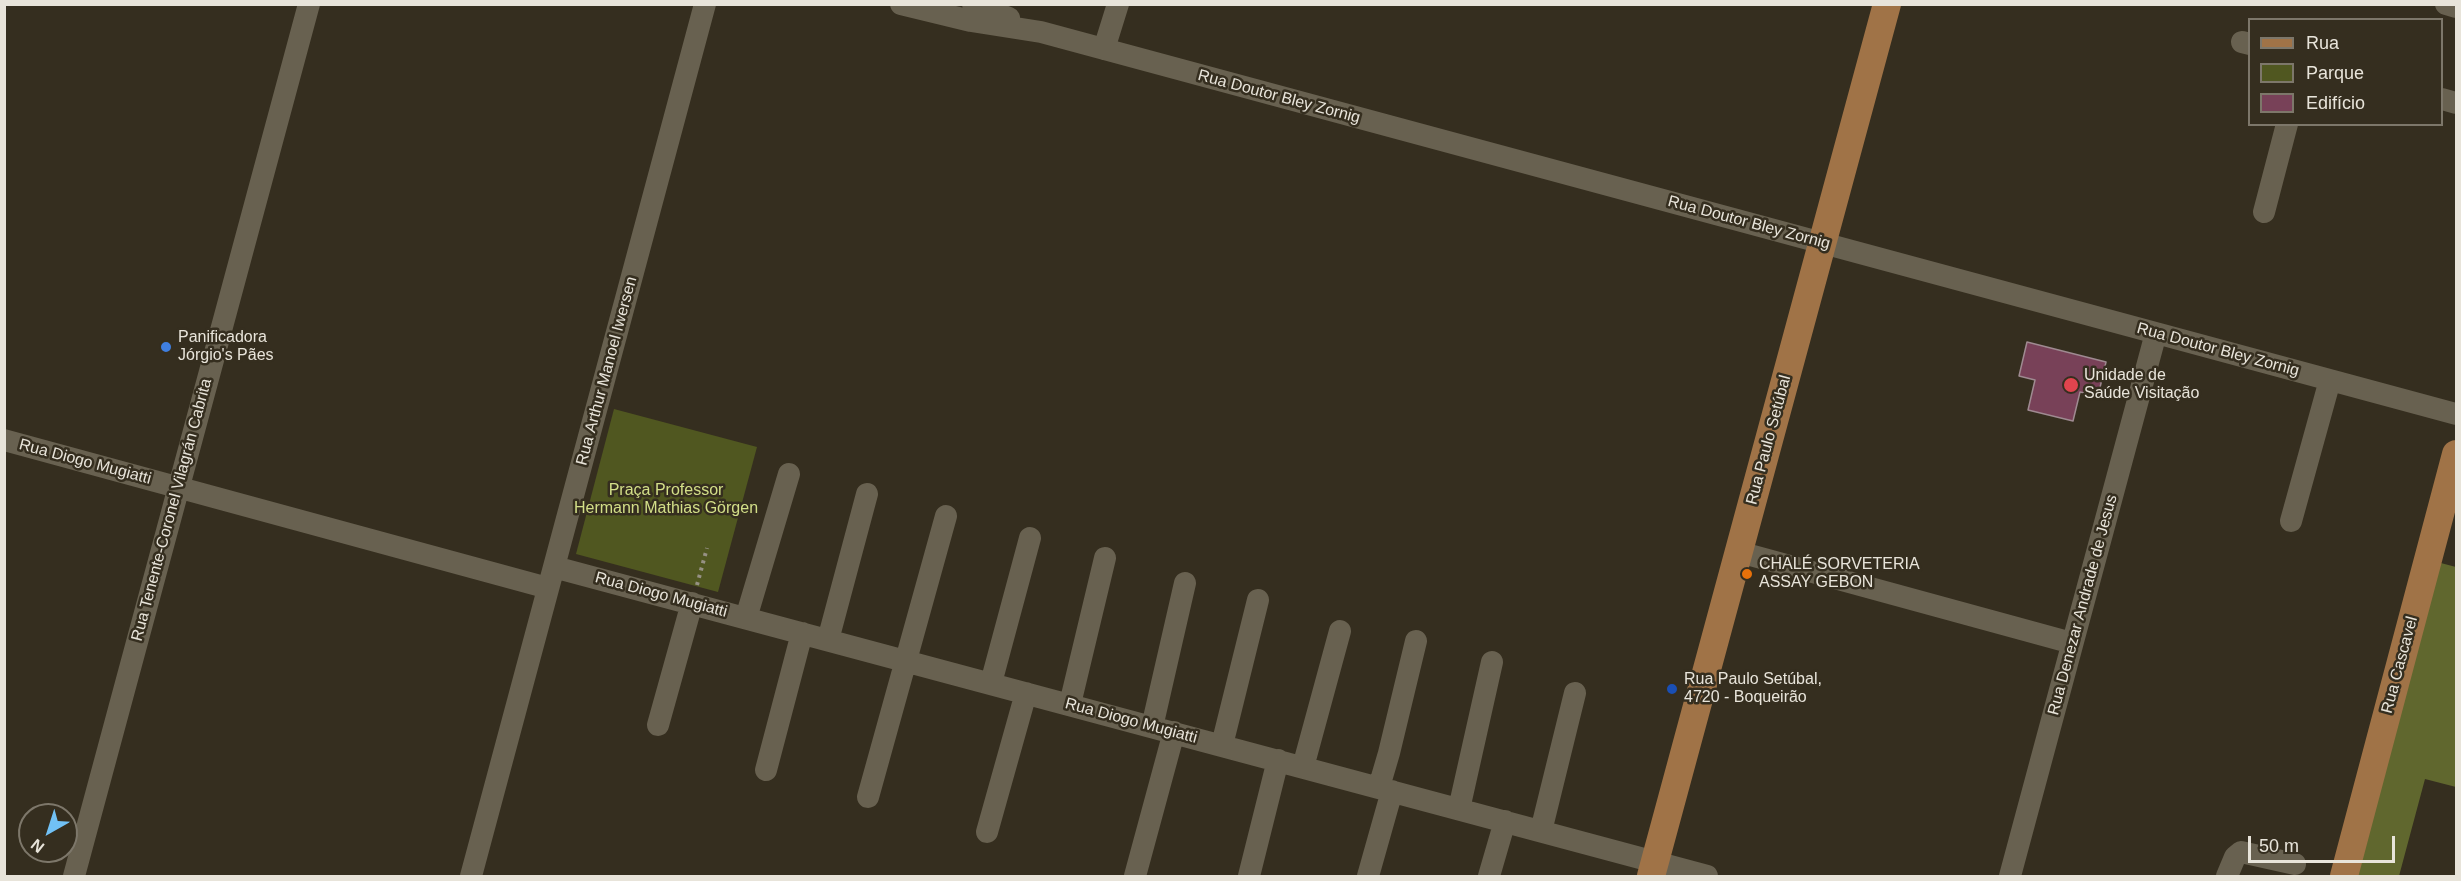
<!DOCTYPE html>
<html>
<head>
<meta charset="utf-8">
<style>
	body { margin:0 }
	#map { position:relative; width:2461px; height:881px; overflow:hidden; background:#352e1f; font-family:Helvetica,sans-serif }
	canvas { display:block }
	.frame { position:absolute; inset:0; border:6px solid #e8e4da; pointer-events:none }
	.legend { position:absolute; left:2248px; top:18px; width:195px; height:108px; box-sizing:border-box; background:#352e1f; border:2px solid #7d776a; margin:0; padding:8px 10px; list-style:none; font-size:18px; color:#e8e4da }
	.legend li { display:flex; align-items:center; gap:12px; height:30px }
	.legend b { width:30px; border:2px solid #7d776a }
	.north { position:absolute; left:18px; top:803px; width:60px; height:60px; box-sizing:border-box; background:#352e1f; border:2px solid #7d776a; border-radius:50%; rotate:219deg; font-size:16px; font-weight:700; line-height:24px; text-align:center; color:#e8e4da }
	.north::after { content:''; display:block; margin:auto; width:21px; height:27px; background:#71c1f5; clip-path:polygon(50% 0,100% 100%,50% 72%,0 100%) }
	.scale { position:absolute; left:2248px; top:836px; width:147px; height:27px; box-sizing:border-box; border:3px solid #e8e4da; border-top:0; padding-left:8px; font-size:18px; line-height:21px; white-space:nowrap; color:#e8e4da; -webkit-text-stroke:4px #352e1f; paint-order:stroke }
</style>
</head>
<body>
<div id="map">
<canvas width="2461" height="881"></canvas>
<div class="frame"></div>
<ul class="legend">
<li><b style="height:8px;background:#a07347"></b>Rua</li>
<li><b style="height:16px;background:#505720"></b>Parque</li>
<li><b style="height:16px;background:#784158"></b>Edifício</li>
</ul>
<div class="north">N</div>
<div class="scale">50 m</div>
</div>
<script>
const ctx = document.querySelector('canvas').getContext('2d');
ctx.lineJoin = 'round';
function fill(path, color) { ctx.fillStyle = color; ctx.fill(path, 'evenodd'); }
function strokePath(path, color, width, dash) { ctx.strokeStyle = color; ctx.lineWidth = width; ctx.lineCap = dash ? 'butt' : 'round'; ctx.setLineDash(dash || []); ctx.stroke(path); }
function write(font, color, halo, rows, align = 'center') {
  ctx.font = font + ' Helvetica,sans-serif'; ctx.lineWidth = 5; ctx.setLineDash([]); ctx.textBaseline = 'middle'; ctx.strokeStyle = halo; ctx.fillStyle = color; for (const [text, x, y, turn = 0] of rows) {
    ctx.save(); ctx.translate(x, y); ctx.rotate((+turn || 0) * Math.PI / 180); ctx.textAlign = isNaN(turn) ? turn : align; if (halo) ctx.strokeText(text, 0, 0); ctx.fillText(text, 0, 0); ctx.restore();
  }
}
fill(new Path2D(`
	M614 409 757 447 718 592 576 554Z`), '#505720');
fill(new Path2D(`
	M2418 557 2456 567V787L2425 779 2399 876H2339Z`), '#60672e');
const building = new Path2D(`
	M2027 342 2106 362 2098 396 2080 392 2073 421 2028 410 2035 380 2019 376Z`);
fill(building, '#784158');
strokePath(building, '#9f8a91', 1.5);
strokePath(new Path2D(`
	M697 585 707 548`), '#969184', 4, [3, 4.5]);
strokePath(new Path2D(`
	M901 4 971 21 1041 32 2456 414
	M973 4 1009 18
	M2446 4 2456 7
	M2242 42 2250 44
	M1104 49 1118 4
	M2442 99 2456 103
	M2264 212 2287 124
	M4 440 548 588
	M2291 521 2330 380
	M1739 552 2072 643
	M554 567 1707 876
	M746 618 789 474
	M828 640 867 494
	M991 683 1030 538
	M1070 704 1105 558
	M658 725 692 603
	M1152 727 1185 583
	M1222 745 1258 600
	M1303 767 1340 631
	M766 770 802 633
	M1379 787 1389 753 1416 641
	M868 797 946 516
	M1459 809 1492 662
	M1541 831 1575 693
	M987 832 1026 693
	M74 876 309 4
	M471 876 705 4
	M1135 876 1174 732
	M1249 876 1278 760
	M1368 876 1392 791
	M1489 876 1505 821
	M2010 876 2156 333
	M2227 876 2235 857 2241 852 2295 864`), '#686150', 22);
strokePath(new Path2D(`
	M1651 876 1887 4
	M2344 876 2456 454`), '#a07347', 28);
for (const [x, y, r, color] of [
	[166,347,6,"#3f7fe0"],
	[2071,385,8,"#e0444e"],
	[1747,574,6,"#e8710a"],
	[1672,689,6,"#1a4fb4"]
]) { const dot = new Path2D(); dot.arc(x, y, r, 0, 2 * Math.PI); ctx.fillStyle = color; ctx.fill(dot); strokePath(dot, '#352e1f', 2); }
write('16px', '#e8e4da', '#352e1f', [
	["Rua Doutor Bley Zornig",1279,97,15],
	["Rua Doutor Bley Zornig",1749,223,15],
	["Rua Doutor Bley Zornig",2218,350,15],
	["Rua Arthur Manoel Iwersen",607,371,-75],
	["Rua Paulo Setúbal",1769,440,-75],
	["Rua Diogo Mugiatti",85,462,15],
	["Rua Tenente-Coronel Vilagrán Cabrita",172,510,-75],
	["Rua Diogo Mugiatti",661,595,15],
	["Rua Denezar Andrade de Jesus",2083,605,-75],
	["Rua Cascavel",2400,665,-75],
	["Rua Diogo Mugiatti",1131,721,15]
]);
write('16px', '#e8e4da', '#352e1f', [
	["Panificadora",178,338],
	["Jórgio's Pães",178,356],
	["Unidade de",2084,376],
	["Saúde Visitação",2084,394],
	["CHALÉ SORVETERIA",1759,565],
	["ASSAY GEBON",1759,583],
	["Rua Paulo Setúbal,",1684,680],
	["4720 - Boqueirão",1684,698]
], 'left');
write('16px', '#d3df88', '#352e1f', [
	["Praça Professor",666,491],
	["Hermann Mathias Görgen",666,509]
]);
</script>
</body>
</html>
